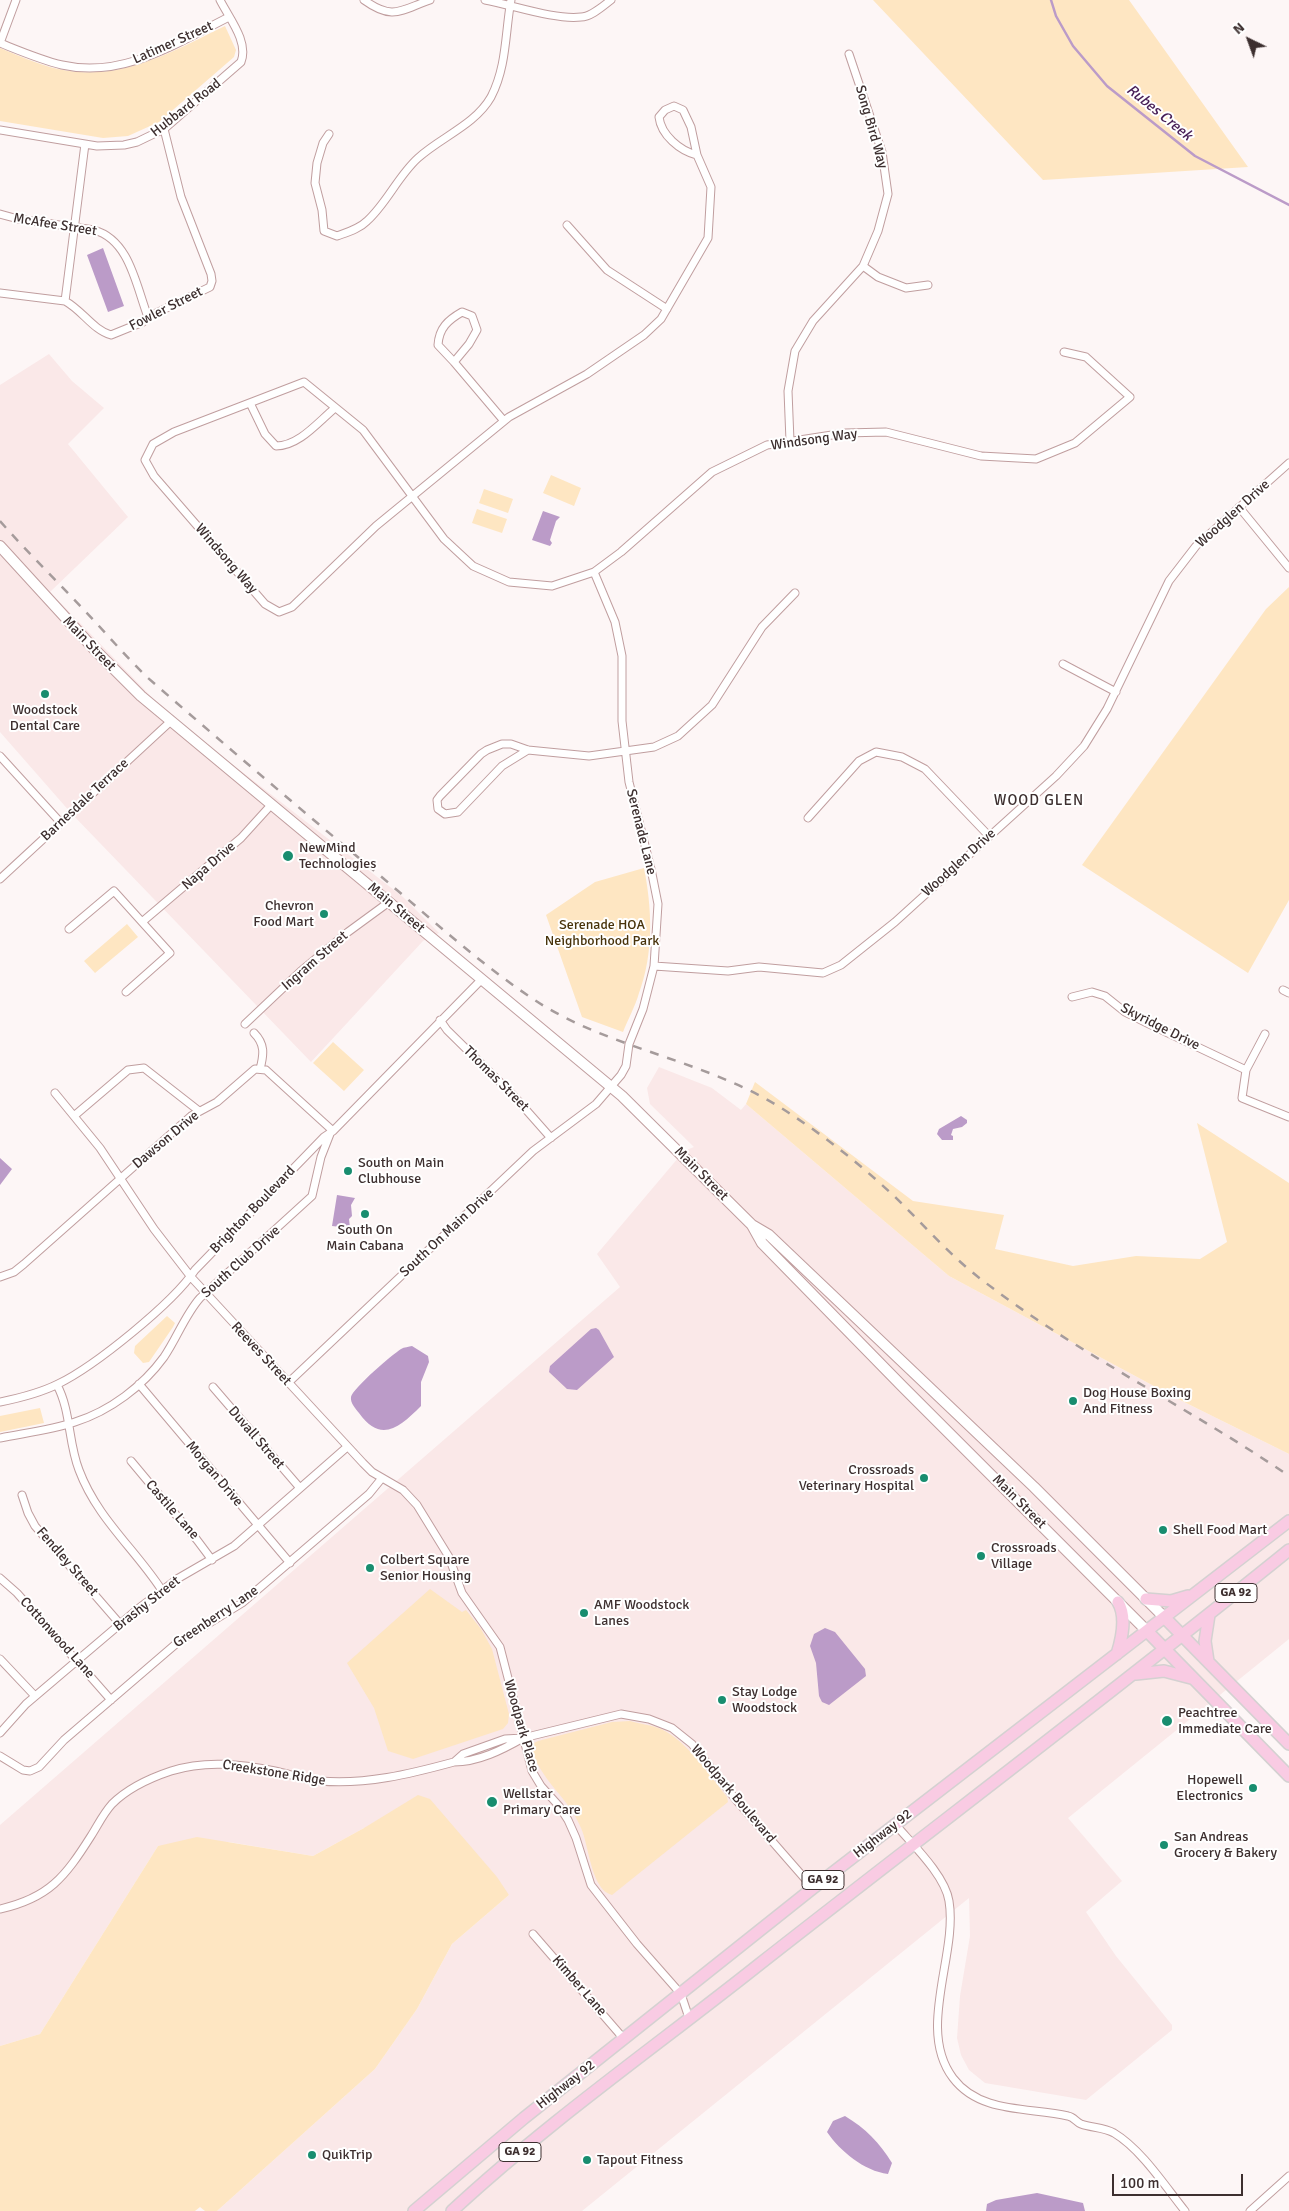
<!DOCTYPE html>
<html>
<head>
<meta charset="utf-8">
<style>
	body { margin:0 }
	#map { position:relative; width:1289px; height:2211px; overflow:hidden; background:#fdf6f6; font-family:Signika,sans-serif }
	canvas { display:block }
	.north { position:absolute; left:1224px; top:15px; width:50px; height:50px; -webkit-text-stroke:4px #fff; paint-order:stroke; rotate:318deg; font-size:14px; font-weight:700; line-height:20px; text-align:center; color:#3d2f2f }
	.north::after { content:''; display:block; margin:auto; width:18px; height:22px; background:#3d2f2f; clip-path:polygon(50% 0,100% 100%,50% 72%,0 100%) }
	.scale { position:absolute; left:1112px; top:2174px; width:131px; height:22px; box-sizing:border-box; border:2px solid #3d2f2f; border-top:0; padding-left:6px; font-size:15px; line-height:18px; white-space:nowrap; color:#3d2f2f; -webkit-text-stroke:4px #fff; paint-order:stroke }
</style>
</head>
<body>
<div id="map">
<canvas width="1289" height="2211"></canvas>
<div class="north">N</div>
<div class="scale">100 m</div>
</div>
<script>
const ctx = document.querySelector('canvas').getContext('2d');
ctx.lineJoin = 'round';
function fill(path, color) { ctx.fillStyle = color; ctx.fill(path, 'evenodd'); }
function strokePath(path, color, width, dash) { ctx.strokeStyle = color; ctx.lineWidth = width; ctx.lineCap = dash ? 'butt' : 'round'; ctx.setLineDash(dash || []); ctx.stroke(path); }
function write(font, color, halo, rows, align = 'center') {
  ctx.font = font + ' Signika,sans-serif'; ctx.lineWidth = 4; ctx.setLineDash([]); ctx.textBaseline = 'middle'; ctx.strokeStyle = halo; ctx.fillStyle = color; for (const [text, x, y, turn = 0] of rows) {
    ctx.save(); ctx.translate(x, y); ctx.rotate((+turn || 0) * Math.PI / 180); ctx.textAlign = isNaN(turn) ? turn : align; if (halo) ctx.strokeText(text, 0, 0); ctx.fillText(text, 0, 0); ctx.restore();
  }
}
fill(new Path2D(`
	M49 354 72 381 104 408 68 444 128 517 50 592 169 715 403 897 439 933 423 941 311 1062 71 813 0 732V385Z
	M659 1067 712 1088 741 1110 746 1104 949 1276 1178 1399 1289 1454V1639L1068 1818 1122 1881 1086 1912 1116 1956 1172 2025V2030L1086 2100 985 2083 969 2070 961 2055 957 2038 960 1996 970 1936 969 1898 582 2211H217L375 2069 417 2009 452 1944 509 1895 364 1828 313 1856 229 1842 158 1846 40 2034 0 2046V1825L620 1287 597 1254 684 1151 694 1147 650 1104 647 1088Z`), '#fae8e8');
fill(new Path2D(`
	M873 0H1129L1248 167 1043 180Z
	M225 26 236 50 234 57 159 122 128 136 103 138 0 121V48C22 57 46 68 69 71 127 79 175 50 225 26Z
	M551 475 581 488 574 506 543 493Z
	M484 489 513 499 508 513 479 503Z
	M477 509 507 519 502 533 472 523Z
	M1289 587V900L1248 973 1082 865 1266 609Z
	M644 868C652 908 654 953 639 993 635 1007 628 1019 623 1032L582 1017 546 915 595 882Z
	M127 924 138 937 95 973 84 961Z
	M333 1042 364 1070 344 1091 313 1063Z
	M755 1082 913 1201 1004 1215 995 1249 1073 1266 1136 1256 1200 1259 1227 1242 1197 1123 1289 1183V1454L1178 1399 949 1276 746 1104Z
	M167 1316 175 1323 173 1327 149 1362 143 1363 134 1353 135 1346Z
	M40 1408 44 1423 0 1432V1416Z
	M430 1589 462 1612 466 1610 481 1629 492 1649 509 1714 508 1723 503 1729 413 1759 388 1751 374 1708 347 1663Z
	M630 1721C640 1724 652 1725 661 1729 687 1741 709 1775 727 1797L728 1802 612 1895C591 1890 589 1845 581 1828 569 1798 541 1781 532 1750L534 1743 538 1741 612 1722Z
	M418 1795 430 1799 497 1877 509 1895 452 1944 417 2009 375 2069 217 2211H205L200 2207 195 2211H0V2046L40 2034 158 1846 197 1837 313 1856 364 1828Z`), '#fee6c2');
fill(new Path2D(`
	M103 248 124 306 108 312 87 255Z
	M543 511 560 517 556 521 550 540 552 543 550 546 532 540Z
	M961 1116 967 1120V1123L962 1127 953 1129 951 1135 953 1136V1140H942L937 1134 939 1129Z
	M0 1158 12 1169 0 1185Z
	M337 1195 355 1198 351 1205 352 1216 349 1219 350 1228 332 1226Z
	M596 1328 599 1330 614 1357 577 1390 567 1389 549 1372 550 1366 591 1329Z
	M412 1346 428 1356 429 1362 421 1382V1406C400 1427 381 1444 359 1413 356 1409 350 1403 351 1397 353 1388 393 1354 401 1349 404 1347 409 1347 412 1346Z
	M825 1628 835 1632 865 1669 866 1676 829 1705 822 1702 819 1696 816 1663 810 1646 814 1634Z
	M845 2116C865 2128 880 2143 892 2163L888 2174C864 2171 840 2151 827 2132L833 2121Z
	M1037 2193 1083 2203 1085 2211H986L987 2204 996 2200Z`), '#bb9bc8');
strokePath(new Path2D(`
	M1051 0 1056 16 1073 46 1107 86 1195 156 1289 205`), '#bb9bc8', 2.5);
const minor = new Path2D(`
	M364 0C393 21 401 10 430 0
	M485 0C513 5 554 20 581 17 591 17 603 6 611 0
	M0 43C20 51 41 60 62 65 123 79 177 43 229 17
	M0 43 16 0
	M0 130 97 146 124 145 137 142 164 129 241 62C249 42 229 18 220 0
	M329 134 323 143 317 163 315 183 322 210 324 231 337 236C348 232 359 229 367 221 387 203 398 176 418 158 441 137 475 125 491 97 507 66 505 33 511 0
	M697 155C680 151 661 135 659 117L665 110 674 106 683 110 691 127 697 155 711 187 708 238 661 319 644 335 587 374 509 417 376 526 292 607 279 612 265 604 154 476 145 460 153 444 174 432 304 382 363 430 444 539 473 566 509 582 552 586 594 572 621 552 712 472 767 445 845 433 886 432 981 456 1036 459 1075 443 1130 397 1086 357 1064 352
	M0 214 18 219 94 230C130 240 136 286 148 317
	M567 225 607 270 667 309
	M863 266 878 277 906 288 928 285
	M0 293 65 301C82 310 93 330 111 335L143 322 148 317 210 287 212 281 211 274 181 197 164 129
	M65 301 85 144
	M454 362 438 345C439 328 448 320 462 312L472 316 477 330 469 344 454 362 504 421
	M250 403 265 434 276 446C299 446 318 422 335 408
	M790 441 788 391 795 351 813 321 863 266 878 231 888 194 882 152 849 54
	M1239 507 1289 568
	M1063 664 1116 692
	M528 750 502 766 458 812 445 814 438 809 437 800 440 796 481 754 487 750 502 744H511L528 750 589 756 654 747 678 736 712 705 762 627 795 593
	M0 756 61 823
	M808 818 859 761 876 752 902 757 925 769 989 836
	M0 879 171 721
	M142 922 241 838 271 805
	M69 929 114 891 170 953 126 992
	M654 966 728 971 759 967 823 973 841 965 895 922 1056 776 1084 746 1107 709 1169 581 1196 546 1289 463
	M1283 990 1289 993
	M1072 997 1092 992 1105 996 1125 1012 1149 1024 1246 1070
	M440 1020 447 1030 513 1095 551 1138
	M245 1024 301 971 348 932 389 902
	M254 1033C265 1044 264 1054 260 1069
	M1265 1034 1246 1070 1242 1098 1289 1117
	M55 1093 100 1148 154 1229 191 1277 363 1463 372 1472 403 1490 417 1505 449 1557 462 1593 500 1647 532 1771 541 1786 559 1806 568 1820 576 1838 591 1885 637 1944 681 1994 689 2018
	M74 1116 128 1070 144 1068 199 1111
	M0 1277 14 1272 24 1264 191 1116 217 1102 255 1069 266 1070 333 1131
	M288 1383 533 1151 596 1104 621 1075 626 1066 629 1044 643 1009 654 966 658 904 651 869 629 782 622 721V656L615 622 594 572
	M139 1384 290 1563
	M57 1385C71 1411 68 1442 79 1470 97 1518 134 1548 161 1589
	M213 1387 300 1488
	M0 1402C20 1398 40 1393 58 1384 95 1366 173 1303 195 1270L324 1137 333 1131 481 980
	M0 1438C25 1433 51 1430 75 1422 110 1411 143 1386 164 1357 177 1338 185 1315 200 1298L312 1196 321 1157 330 1134
	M131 1461 197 1540 212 1560
	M22 1495 28 1513 35 1526 120 1624
	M0 1578 17 1593 111 1700
	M0 1659 35 1696
	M0 1733 26 1704 139 1608 177 1579 234 1546 347 1447
	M0 1756 23 1770 30 1771 39 1767 64 1740 177 1643 242 1603 369 1494 382 1478
	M454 1762 463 1754 505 1739 523 1738 621 1714 649 1719 672 1728 692 1744 737 1801 813 1888
	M895 1824C911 1843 945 1875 949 1901 958 1955 916 2029 953 2078 980 2114 1030 2107 1068 2116 1074 2117 1076 2122 1081 2124 1092 2128 1103 2127 1114 2133 1141 2149 1165 2186 1185 2211
	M0 1909C49 1898 65 1877 91 1836 98 1825 103 1814 112 1804 128 1788 150 1778 171 1771 205 1760 241 1764 275 1771 290 1774 304 1780 320 1781 365 1785 410 1774 454 1762 478 1762 502 1750 523 1738
	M533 1934 624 2039
	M1250 2211 1289 2176`);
const secondary = new Path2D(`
	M0 546 95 650 141 696 622 1096 752 1225 769 1235 1034 1487 1165 1618
	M752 1225 762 1243 902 1386 1147 1631`);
const primary = new Path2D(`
	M1146 1599 1171 1601 1188 1596
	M1165 1618 1289 1744
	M1147 1631 1289 1776
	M1117 1654C1122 1638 1127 1617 1118 1602
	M1208 1661 1205 1641 1209 1615
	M1136 1674 1164 1671 1191 1678
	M414 2211 524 2118 813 1888 1289 1521
	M452 2211C549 2121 658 2045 761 1963 937 1825 1115 1691 1289 1550`);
strokePath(minor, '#c09e9f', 9);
strokePath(secondary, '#c09e9f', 12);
strokePath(primary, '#d4d1d1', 14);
strokePath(minor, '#fff', 7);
strokePath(secondary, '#fff', 10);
strokePath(primary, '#f9cbe3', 11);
strokePath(new Path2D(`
	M0 521C27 552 57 581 85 611 106 633 126 657 148 678 226 746 305 813 384 879 436 923 487 970 544 1006 621 1052 713 1062 789 1113 826 1137 862 1166 894 1196 924 1225 952 1258 986 1283 1081 1356 1190 1408 1289 1476`), '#a59b9b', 2.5, [9, 9]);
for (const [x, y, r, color] of [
	[45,694,5,"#188d6f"],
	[288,856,6,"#188d6f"],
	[324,914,5,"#188d6f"],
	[348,1171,5,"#188d6f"],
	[365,1214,5,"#188d6f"],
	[1073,1401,5,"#188d6f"],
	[924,1478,5,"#188d6f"],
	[1163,1530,5,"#188d6f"],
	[981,1556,5,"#188d6f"],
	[370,1568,5,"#188d6f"],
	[584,1613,5,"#188d6f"],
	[722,1700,5,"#188d6f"],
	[1167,1721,6,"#188d6f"],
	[1253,1788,5,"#188d6f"],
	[492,1802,6,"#188d6f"],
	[1164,1845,5,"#188d6f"],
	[312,2155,5,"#188d6f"],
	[587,2160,5,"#188d6f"]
]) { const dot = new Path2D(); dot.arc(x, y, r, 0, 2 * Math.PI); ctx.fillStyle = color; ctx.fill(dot); strokePath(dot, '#fff', 2); }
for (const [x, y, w] of [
	[1236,1593,42],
	[823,1880,42],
	[520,2152,42]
]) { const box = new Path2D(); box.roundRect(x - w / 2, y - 9.5, w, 19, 4); ctx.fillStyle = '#fff'; ctx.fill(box); strokePath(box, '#3d2f2f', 1); }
write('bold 12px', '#3d2f2f', null, [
	["GA 92",1236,1593],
	["GA 92",823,1880],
	["GA 92",520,2152]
]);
write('14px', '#3d2f2f', '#fff', [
	["Latimer Street",173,43,-24],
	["Hubbard Road",186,108,-38],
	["Song Bird Way",871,127,74],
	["McAfee Street",55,225,9],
	["Fowler Street",166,309,-27],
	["Windsong Way",814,440,-8],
	["Woodglen Drive",1233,514,-42],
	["Windsong Way",226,559,49],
	["Main Street",89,644,46],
	["Barnesdale Terrace",85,800,-43],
	["Serenade Lane",641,832,76],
	["Woodglen Drive",959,863,-42],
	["Napa Drive",209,866,-41],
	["Main Street",396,908,40],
	["Ingram Street",315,961,-41],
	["Skyridge Drive",1160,1027,27],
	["Thomas Street",496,1079,45],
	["Dawson Drive",166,1140,-40],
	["Main Street",701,1174,45],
	["Brighton Boulevard",253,1210,-46],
	["South On Main Drive",447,1233,-43],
	["South Club Drive",241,1262,-42],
	["Reeves Street",261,1354,47],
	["Duvall Street",256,1438,49],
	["Morgan Drive",214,1474,50],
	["Main Street",1019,1502,45],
	["Castile Lane",172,1510,49],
	["Fendley Street",67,1562,49],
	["Brashy Street",147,1604,-38],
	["Greenberry Lane",216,1617,-34],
	["Cottonwood Lane",57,1638,48],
	["Woodpark Place",521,1726,74],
	["Creekstone Ridge",274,1773,9],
	["Woodpark Boulevard",733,1794,50],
	["Highway 92",883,1834,-38],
	["Kimber Lane",579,1986,49],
	["Highway 92",566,2085,-38]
]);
write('14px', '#3d2f2f', '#fff', [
	["Woodstock",45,710,"center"],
	["Dental Care",45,726,"center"],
	["NewMind",299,848],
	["Technologies",299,864],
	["Chevron",314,906,"right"],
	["Food Mart",314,922,"right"],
	["South on Main",358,1163],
	["Clubhouse",358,1179],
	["South On",365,1230,"center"],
	["Main Cabana",365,1246,"center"],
	["Dog House Boxing",1083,1393],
	["And Fitness",1083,1409],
	["Crossroads",914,1470,"right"],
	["Veterinary Hospital",914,1486,"right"],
	["Shell Food Mart",1173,1530],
	["Crossroads",991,1548],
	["Village",991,1564],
	["Colbert Square",380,1560],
	["Senior Housing",380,1576],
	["AMF Woodstock",594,1605],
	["Lanes",594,1621],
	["Stay Lodge",732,1692],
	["Woodstock",732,1708],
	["Peachtree",1178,1713],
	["Immediate Care",1178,1729],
	["Hopewell",1243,1780,"right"],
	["Electronics",1243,1796,"right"],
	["Wellstar",503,1794],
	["Primary Care",503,1810],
	["San Andreas",1174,1837],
	["Grocery & Bakery",1174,1853],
	["QuikTrip",322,2155],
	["Tapout Fitness",597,2160]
], 'left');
write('14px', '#48330b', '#fff', [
	["Serenade HOA",602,925],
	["Neighborhood Park",602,941]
]);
write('italic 15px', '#471e56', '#fff', [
	["Rubes Creek",1159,113,39]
]);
ctx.letterSpacing = '1px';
write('15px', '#3d2f2f', '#fff', [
	["WOOD GLEN",1039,801]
]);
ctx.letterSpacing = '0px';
</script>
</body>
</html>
